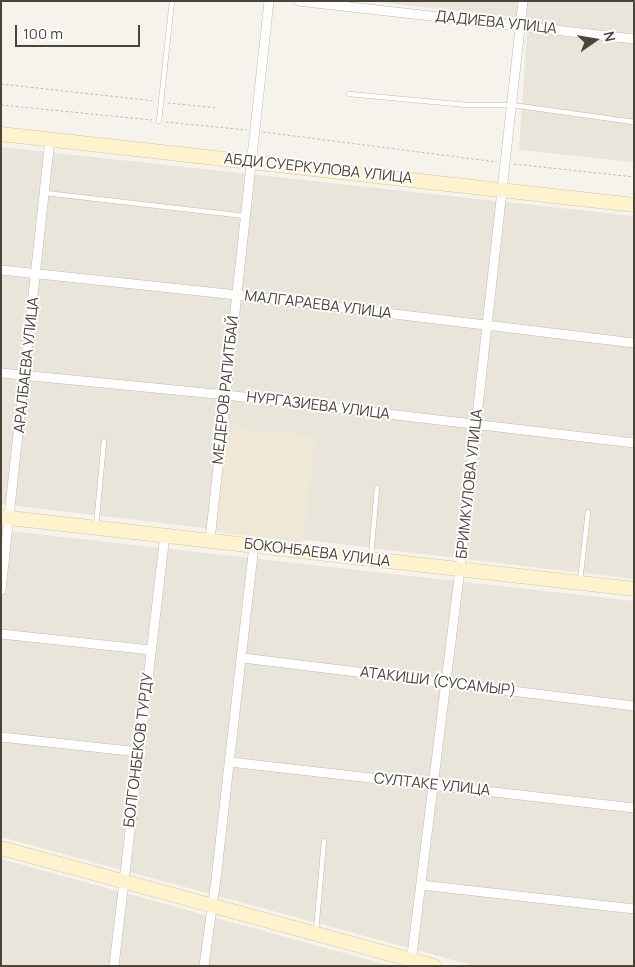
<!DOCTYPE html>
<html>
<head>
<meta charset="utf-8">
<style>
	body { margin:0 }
	#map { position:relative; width:635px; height:967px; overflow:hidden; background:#f6f3ec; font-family:Manrope,sans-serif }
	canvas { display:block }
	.frame { position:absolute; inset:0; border:2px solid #4b4439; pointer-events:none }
	.north { position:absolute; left:570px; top:15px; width:50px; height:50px; -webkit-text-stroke:4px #fff; paint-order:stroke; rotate:77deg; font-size:14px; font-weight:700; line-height:20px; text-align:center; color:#4b4439 }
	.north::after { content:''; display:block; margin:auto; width:18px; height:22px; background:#4b4439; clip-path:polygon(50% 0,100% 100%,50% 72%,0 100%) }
	.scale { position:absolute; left:15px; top:25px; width:125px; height:22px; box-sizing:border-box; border:2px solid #4b4439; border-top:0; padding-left:6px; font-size:15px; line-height:18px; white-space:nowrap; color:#4b4439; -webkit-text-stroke:4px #fff; paint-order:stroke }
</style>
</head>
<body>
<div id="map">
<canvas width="635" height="967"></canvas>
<div class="frame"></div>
<div class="north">N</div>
<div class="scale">100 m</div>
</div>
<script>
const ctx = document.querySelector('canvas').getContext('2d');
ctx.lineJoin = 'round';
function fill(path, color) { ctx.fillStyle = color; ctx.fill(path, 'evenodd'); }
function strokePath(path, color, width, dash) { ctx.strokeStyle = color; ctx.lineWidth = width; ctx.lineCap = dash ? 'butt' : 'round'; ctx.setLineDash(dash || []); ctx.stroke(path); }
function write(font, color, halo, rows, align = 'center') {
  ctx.font = font + ' Manrope,sans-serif'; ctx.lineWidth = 4; ctx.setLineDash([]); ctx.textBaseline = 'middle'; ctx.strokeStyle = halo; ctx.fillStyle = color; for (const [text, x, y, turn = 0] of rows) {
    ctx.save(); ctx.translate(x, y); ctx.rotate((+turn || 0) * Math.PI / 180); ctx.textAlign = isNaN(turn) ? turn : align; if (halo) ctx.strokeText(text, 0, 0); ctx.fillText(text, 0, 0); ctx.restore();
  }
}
fill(new Path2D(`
	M369 1H634V162L519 150 528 19Z
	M1 147 634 216V579L1 504Z
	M1 530 634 601V966H475L1 837Z
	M1 859 391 966H1Z`), '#eae5da');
fill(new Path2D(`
	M228 426 315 437 303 543 216 532Z`), '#efe8d6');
const lane = new Path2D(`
	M349 94 467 105H512L634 122
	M159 121 172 1
	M45 193 245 216
	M96 527 104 441
	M371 556 377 488
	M580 581 588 512
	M316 931 324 841`);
const street = new Path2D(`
	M298 1 634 39
	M1 270 237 295 634 343
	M1 373 226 395 634 443
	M210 540 269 1
	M1 590 50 139
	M1 634 151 650
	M243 658 634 706
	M1 737 139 752
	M230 762 634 808
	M421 885 634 909
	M411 963 460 569 523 1
	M114 966 165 535
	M204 966 216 879 254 545`);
const secondary = new Path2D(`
	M1 134 634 205
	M1 517 634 589
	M1 848 434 966`);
strokePath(lane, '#c2bbae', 5.5);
strokePath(street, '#c2bbae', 10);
strokePath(secondary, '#d6c79b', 15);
strokePath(new Path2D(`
	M1 84 155 101
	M168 103 218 108
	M1 105 152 120
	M166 122 247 130
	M263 132 497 162
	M514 164 634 177`), '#c4b79f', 1, [2.5, 2.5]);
strokePath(lane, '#fff', 4.5);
strokePath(street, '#fff', 9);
strokePath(secondary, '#fff3cd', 14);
write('15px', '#4b4439', '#fff', [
	["ДАДИЕВА УЛИЦА",496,23,6],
	["АБДИ СУЕРКУЛОВА УЛИЦА",318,169,6],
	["МАЛГАРАЕВА УЛИЦА",318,305,7],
	["АРАЛБАЕВА УЛИЦА",27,365,-84],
	["МЕДЕРОВ РАПИТБАЙ",226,390,-84],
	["НУРГАЗИЕВА УЛИЦА",318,406,7],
	["БРИМКУЛОВА УЛИЦА",470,484,-84],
	["БОКОНБАЕВА УЛИЦА",317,553,7],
	["АТАКИШИ (СУСАМЫР)",438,682,7],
	["БОЛГОНБЕКОВ ТУРДУ",139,750,-83],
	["СУЛТАКЕ УЛИЦА",432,785,6]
]);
</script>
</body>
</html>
